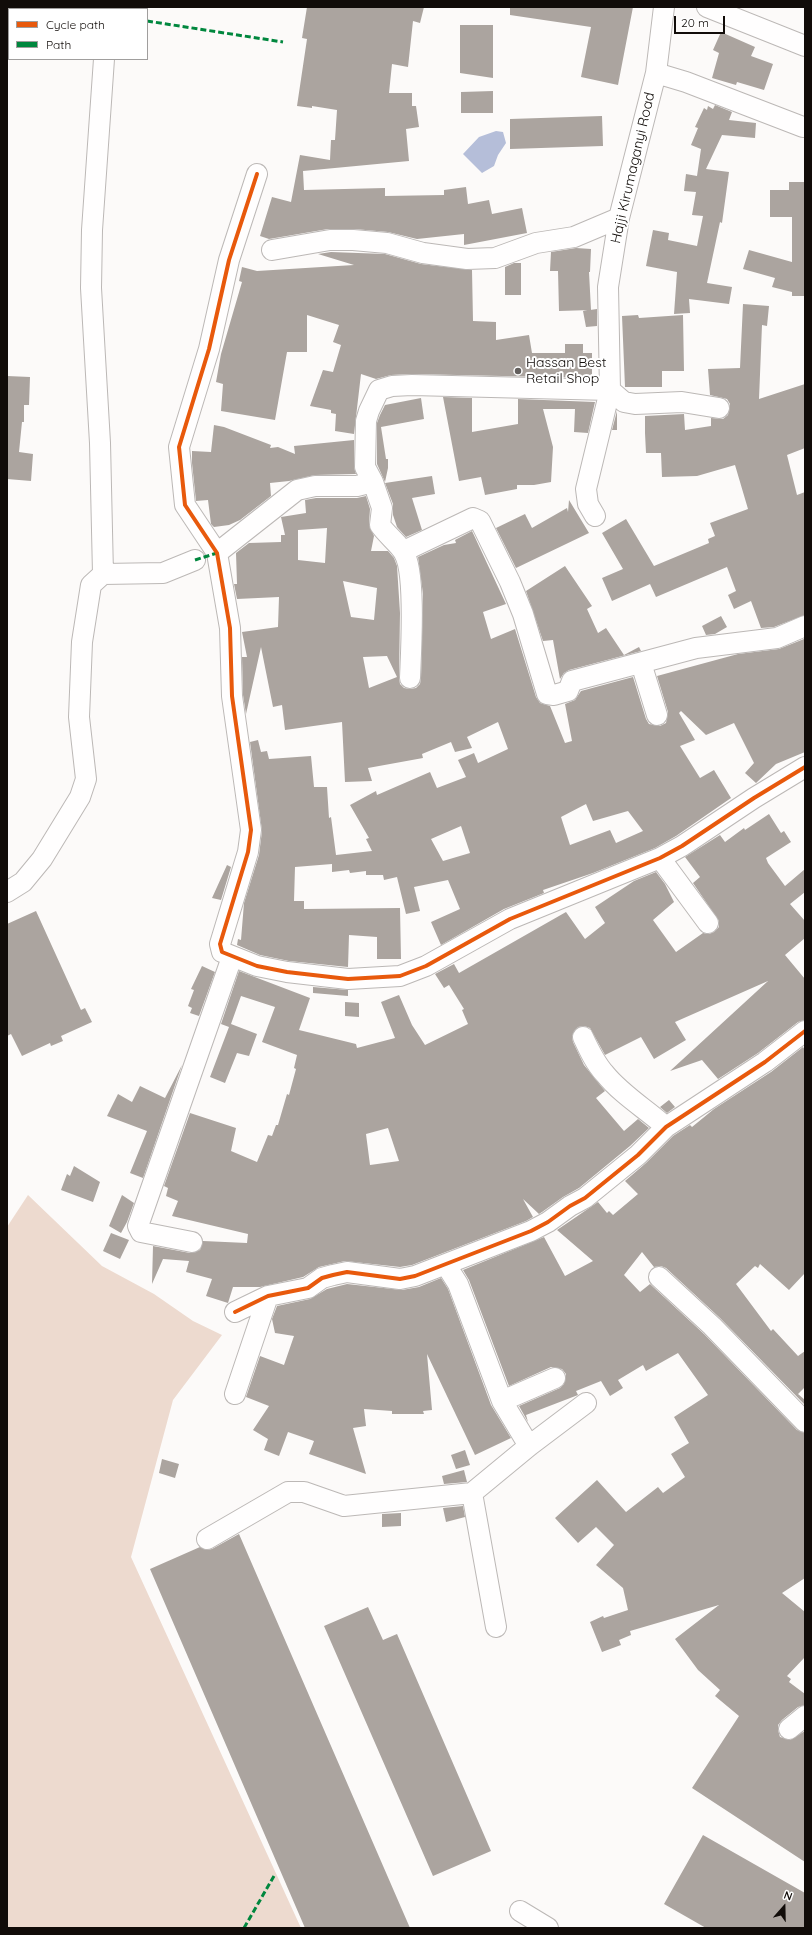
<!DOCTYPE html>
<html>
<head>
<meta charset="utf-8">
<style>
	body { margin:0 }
	#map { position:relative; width:812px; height:1935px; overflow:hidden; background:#fcfaf9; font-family:Quicksand,sans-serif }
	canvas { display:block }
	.frame { position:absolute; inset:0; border:8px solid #110c09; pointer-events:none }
	.legend { position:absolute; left:8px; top:8px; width:140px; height:52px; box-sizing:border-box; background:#fff; border:1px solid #a09e9d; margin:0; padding:5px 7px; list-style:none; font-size:12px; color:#110c09 }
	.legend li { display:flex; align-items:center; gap:8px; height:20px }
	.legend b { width:20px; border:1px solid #a09e9d }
	.north { position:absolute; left:764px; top:1887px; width:40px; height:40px; -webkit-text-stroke:3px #fff; paint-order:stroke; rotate:20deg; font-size:11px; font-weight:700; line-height:16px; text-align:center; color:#110c09 }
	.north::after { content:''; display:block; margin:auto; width:14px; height:18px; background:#110c09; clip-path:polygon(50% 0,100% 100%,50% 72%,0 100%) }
	.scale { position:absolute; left:674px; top:16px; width:51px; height:18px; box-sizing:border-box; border:2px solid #110c09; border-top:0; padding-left:5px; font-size:12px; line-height:14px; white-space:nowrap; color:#110c09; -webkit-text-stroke:3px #fff; paint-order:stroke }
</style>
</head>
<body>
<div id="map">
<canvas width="812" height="1935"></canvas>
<div class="frame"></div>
<ul class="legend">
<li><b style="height:5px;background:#e8590c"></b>Cycle path</li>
<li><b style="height:5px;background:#00873e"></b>Path</li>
</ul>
<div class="north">N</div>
<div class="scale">20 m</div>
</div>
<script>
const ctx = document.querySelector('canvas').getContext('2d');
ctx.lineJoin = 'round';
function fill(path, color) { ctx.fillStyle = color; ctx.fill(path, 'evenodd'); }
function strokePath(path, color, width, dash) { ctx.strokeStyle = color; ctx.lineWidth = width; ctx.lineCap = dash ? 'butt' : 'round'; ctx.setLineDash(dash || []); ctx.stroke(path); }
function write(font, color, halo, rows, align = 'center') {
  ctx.font = font + ' Quicksand,sans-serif'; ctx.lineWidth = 4; ctx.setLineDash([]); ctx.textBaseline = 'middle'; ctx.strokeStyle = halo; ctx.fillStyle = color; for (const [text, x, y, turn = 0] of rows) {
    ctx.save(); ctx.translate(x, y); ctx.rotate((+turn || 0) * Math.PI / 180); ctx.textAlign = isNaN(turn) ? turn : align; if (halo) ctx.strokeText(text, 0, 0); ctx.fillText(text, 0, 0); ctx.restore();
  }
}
fill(new Path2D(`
	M28 1195 102 1266 154 1294 193 1321 222 1335 173 1400 131 1557 301 1928H7V1227Z`), '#eddacf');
fill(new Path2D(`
	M496 131 503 132 506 143 498 155 494 166 482 173 463 154 479 137Z`), '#b5bed9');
fill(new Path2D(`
	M307 7H424L420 23 413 21 408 67 392 64 389 93H412V106H416L419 127 406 129 409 161 303 171 304 190 385 188V196L444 195V190L466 187 468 204 489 200 492 214 522 208 527 233 464 245V234L417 239 388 232 354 229H328L269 239 260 236 272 197 291 202 300 155 330 160 331 140H335L337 110 312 106V108L297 106 307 39 302 38Z
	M510 7H633L618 85 581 77 591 27 510 15Z
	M460 25H493V78L460 73Z
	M721 32 755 47 751 56 773 64 764 90 737 82 736 85 712 78 719 53 713 50Z
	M493 91V113H461V92Z
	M715 105 732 112 729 120 756 123 755 138 722 135 706 169 729 172 722 223 720 222 707 283 732 287 729 304 689 299 690 313 674 314 677 272 646 266 653 230 669 233 668 240 697 246 703 216 692 215 696 192 684 191 686 174 697 176 701 149 691 145 698 128 695 127 704 108 707 110 708 106 713 109Z
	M602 116 603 146 510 149V119Z
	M789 182H805V296H792V292L772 287 775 278 743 269 749 250 792 262V217H770V190H789Z
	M576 248 591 249 590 272H589L591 310 559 311 558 271H550L551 252Z
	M331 252 385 254 421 264 472 270 473 321 496 322V340L529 335 532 353H565V344H583V353H592V378L412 374 391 375 376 379 361 374 354 434 335 431 336 414 331 413V410L310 406 323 370 333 372 341 345 333 342 339 325 307 315V352H287L275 420 221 411 223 384 216 382 221 354 242 282 239 281 242 267 257 271 354 265 318 254Z
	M514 263H521V295H505V267Z
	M743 304 769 306 767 326 762 325 759 399 805 384V448L787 455 797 495 805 492V615L774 627 761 628 751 601 734 609 728 595 736 591 727 567 656 597 650 584 612 601 602 578 623 569 602 533 626 519 654 566 709 543 708 539 715 536 710 523 748 509 735 465 697 476 662 477 661 453H646L645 433V416L684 414 685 430 711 426V418L723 419 728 415 730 404 727 399 710 395 708 369 740 368Z
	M597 309V326L586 327 583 311Z
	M638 315 639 318 683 315 684 371H662V387H625L622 316Z
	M7 376 30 377 29 405H24V422H22L19 452 33 454 31 481 7 479Z
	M443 397 472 398V432L518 424V399L595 402 588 433 574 432 575 409H543L553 447 551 482 534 485H517V489L485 495 481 477 459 481Z
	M421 398 424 419 381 427 386 459H388V468L385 482 377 464V423L380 415 385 405Z
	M617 411V430H612Z
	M214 425 224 427 271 445 270 448 278 447 295 454 294 446 354 440V467L356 474 315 475 289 481 270 483 271 496 240 520 229 525 214 527 211 524 208 500 196 501 192 463V451L211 452Z
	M432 476 435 494 412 498 422 530 406 537 397 527 393 515V504L385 483Z
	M366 496 370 509 369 524 374 536 371 551H388L394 558 397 566 400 613 399 678 400 684 404 688 410 689 416 688 420 684 421 678 423 594 418 557 444 545 456 543 455 540 472 531 506 604 483 612 491 639 515 629 536 697 540 703 550 706 565 743 572 741 565 704 575 700 581 691 633 677 646 719 649 724 660 726 666 723 668 712 657 676 738 654 779 649 804 639 805 752 776 764 756 783 745 773 754 763 734 723 706 735 681 711 679 713 695 740 680 746 700 778 714 770 731 798 676 836 655 848 593 873 543 890 544 893 504 909 441 945 431 922 460 909 448 880 414 887 420 911 406 914 397 877 384 880 383 875H366V871L350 873 349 870 332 872V864L295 867 294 901H304V909L400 908 401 959H377V937L349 935 348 967 289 961 260 955 237 945 238 939 241 940 244 903 259 855 262 831 250 742 258 740 261 752 267 751 269 759 311 756 314 787H327L329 818 331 817 336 855 372 851 366 839 369 838 350 805 376 791 377 795 430 772 437 788 466 777 458 760 474 753 478 763 508 749 498 722 467 737 472 748 455 752 451 742 422 754 423 758 368 768 372 781 345 782 342 722 285 730 282 705 273 707 261 647 246 714 243 695 242 657H247L242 632 278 627 279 597 237 599 234 584H237L236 553 249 543 281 542V535H285L281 517 306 513 305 500 316 498H357ZM327 528 325 563 298 560V530ZM343 581 377 588 374 620 351 617ZM387 656 397 677 369 688 363 657ZM586 804 593 821 628 811 643 831 616 843 610 830 570 845 561 817ZM461 826 470 853 443 861 431 839Z
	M569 500 589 533 516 568 496 528 525 514 532 528 567 508 568 512Z
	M565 566 592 606 587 609 598 633 606 628 624 655 639 647 641 651 569 670 564 673 560 679 553 640 543 641 526 591Z
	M721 616 727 627 715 634 706 635 702 626Z
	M769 814 781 833 784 831 791 842 766 858 768 863 785 886 805 869V892L790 904 805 921V938L785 955 805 979V1020L798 1022 758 1053 718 1079 702 1060 670 1071 768 981 675 1022 686 1040 654 1059 641 1037 605 1055 590 1028 584 1026 578 1027 572 1036 573 1042 584 1065 605 1091 596 1098 624 1131 638 1119 649 1128 630 1146 579 1188 563 1197 542 1212 539 1214 523 1199 533 1217 526 1221 412 1265 400 1267 345 1261 319 1267 303 1277 260 1287H233L228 1303 206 1296 212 1279 186 1272 189 1261 163 1259 152 1284 153 1246 190 1253 200 1250 203 1241 247 1243 248 1234 172 1216 178 1201 166 1196 168 1188 164 1186 190 1113 236 1128 231 1151 257 1162 268 1135 272 1136 276 1125H278L287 1094 289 1095 296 1069 294 1068 297 1055 262 1042 275 1007 241 996 231 1024 257 1034 249 1056 237 1053 225 1083 210 1077 229 1027 221 1024 239 971 310 998 299 1030 356 1044 357 1048 395 1038 381 1002 399 995 412 1025 425 1045 468 1024 462 1010 464 1009 449 985 444 988 435 974 454 964 459 973 566 912 585 939 605 923 595 907 634 881 656 872 665 884 674 902 653 920 676 952 703 933 709 934 714 932 719 927V921L693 883 700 877 685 857 720 835 725 842 744 828 745 830ZM388 1128 399 1161 370 1165 366 1134Z
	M227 865 231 867 221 900 212 898Z
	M36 911 81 1010 85 1008 92 1022 61 1036 63 1041 51 1046 50 1043 22 1056 11 1034 7 1036V924Z
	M202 966 215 972 199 1016 190 1013 192 1008 188 1006 194 990 191 989Z
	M313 987 348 990V996L313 993Z
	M345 1002 359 1003V1017L345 1016Z
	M803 1047 805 1050V1273L789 1290 760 1264 758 1268 755 1266 736 1284 771 1331 773 1329 798 1356 805 1351V1387L798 1394 805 1400V1405L720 1318 666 1268 661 1266 654 1267 642 1252 624 1275 640 1292 650 1284 704 1334 797 1430 805 1433V1578L782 1593 805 1612V1657L787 1676 791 1679 789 1682 805 1694V1705L798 1707 782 1720 778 1725V1730L780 1737 790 1740 805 1731V1862L692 1788 739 1716 715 1696 720 1690 698 1670 675 1639 719 1605 630 1631 631 1635 619 1640 621 1645 602 1652 590 1622 603 1616 604 1618 628 1610 623 1588 596 1565 614 1545 596 1527 578 1543 555 1518 597 1480 626 1512 658 1487 663 1493 685 1477 671 1454 689 1443 674 1417 708 1395 678 1353 646 1371 643 1365 618 1380 623 1388 610 1396 601 1381 576 1391 578 1395 526 1415 528 1422 519 1406 560 1388 564 1384 566 1374 562 1369 551 1367 509 1386 469 1280 463 1270 544 1237 565 1276 593 1261 557 1230 598 1202 607 1213 609 1211 613 1215 638 1194 625 1181 646 1163 673 1136 690 1125 692 1127 714 1109 771 1072Z
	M182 1065 143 1178 130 1173 147 1131 107 1116 118 1094 132 1102 140 1086 165 1098Z
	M669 1100 675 1107 667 1113 660 1107Z
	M74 1166 100 1182 93 1202 61 1190 67 1174 70 1176Z
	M122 1195 134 1203 127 1222 121 1233 109 1226Z
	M111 1233 129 1240 120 1259 103 1251Z
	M441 1278 448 1289 491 1405 511 1438 475 1455 427 1354 432 1410 423 1411 424 1414H392V1411L364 1409 366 1426 353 1428 366 1474 309 1454 314 1441 288 1432 279 1456 264 1450 268 1439 253 1430 269 1406 246 1397 260 1356 284 1365 294 1336 275 1333 272 1319 277 1306 310 1299 327 1289 347 1284 402 1290 419 1287Z
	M465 1450 470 1465 456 1469 451 1455Z
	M162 1459 179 1464 175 1478 159 1473Z
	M464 1470 467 1482 444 1484 442 1476Z
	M463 1506 465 1517 446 1522 443 1508Z
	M401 1513V1526L382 1527V1514Z
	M239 1534 410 1928H305L150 1569 200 1547 207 1550 212 1549Z
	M368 1607 383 1640 397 1634 491 1851 433 1876 324 1626Z
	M703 1835 805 1893V1928H706L664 1904Z`), '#aba49f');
const minor = new Path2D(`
	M707 7 805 46
	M108 9V7
	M656 73 686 82 803 127
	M257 174 229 260 209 349 179 447 185 505 217 553 230 628 232 696 251 830 248 852 220 944 222 952 257 966 287 972 348 979 400 976 426 966 510 919 660 858 682 846 754 798 805 767
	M272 250 330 240H353L387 243 423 253 467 259 495 258 536 243 574 237 619 218
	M595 516 588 504 586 489 610 390 608 287 619 218 656 73 664 7
	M404 551 473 518 480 521 510 582 523 614 547 694 554 695 568 691 572 681 696 648 777 638 805 626
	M217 553 297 490 315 486H357L373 482
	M103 574 163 573 195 560
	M641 663 657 715
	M410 678C411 651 416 573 404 553 400 545 386 534 380 525L382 508 373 482 365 467 366 421 369 411 379 390 392 386 412 385 610 390 624 402 635 404 682 402 719 408
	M660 858 708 923
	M7 892 23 882 42 859 80 797 86 779 79 717 82 642 91 585 103 574 100 443 91 288 92 230 104 59
	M583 1037C589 1050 595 1063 605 1074 622 1095 646 1109 666 1127
	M192 1242 141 1232 138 1226 232 957
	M446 1265 458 1284 502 1401 529 1446
	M659 1277 712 1326 805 1422
	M235 1312 268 1296 308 1288 322 1278 333 1275 347 1272 400 1279 415 1276 531 1231 548 1222 570 1206 585 1198 638 1155 666 1127 765 1062 805 1031
	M235 1394 268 1296
	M502 1401 555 1378
	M472 1493 496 1627
	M207 1539 288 1492H304L344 1506 472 1493 529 1446 586 1403
	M789 1729 805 1716
	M520 1911 548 1928`);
strokePath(minor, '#bcb8b6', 22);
strokePath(minor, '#fffefe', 20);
strokePath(new Path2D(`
	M147 21 283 42
	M195 560 217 553
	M244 1928 274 1876`), '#00873e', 3, [6, 3]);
strokePath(new Path2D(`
	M257 174 229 260 209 349 179 447 185 505 217 553 230 628 232 696 251 830 248 852 220 944 222 952 257 966 287 972 348 979 400 976 426 966 510 919 660 858 682 846 754 798 805 767
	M235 1312 268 1296 308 1288 322 1278 333 1275 347 1272 400 1279 415 1276 531 1231 548 1222 570 1206 585 1198 638 1155 666 1127 765 1062 805 1031`), '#e8590c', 4);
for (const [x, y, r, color] of [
	[518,371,4,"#635f5d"]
]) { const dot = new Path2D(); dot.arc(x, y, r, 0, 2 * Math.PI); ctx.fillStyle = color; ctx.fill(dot); strokePath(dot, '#fff', 1.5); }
write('14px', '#110c09', '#fff', [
	["Hajji Kirumaganyi Road",633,168,-77]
]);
write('14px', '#110c09', '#fff', [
	["Hassan Best",526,363],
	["Retail Shop",526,379]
], 'left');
</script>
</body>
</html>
